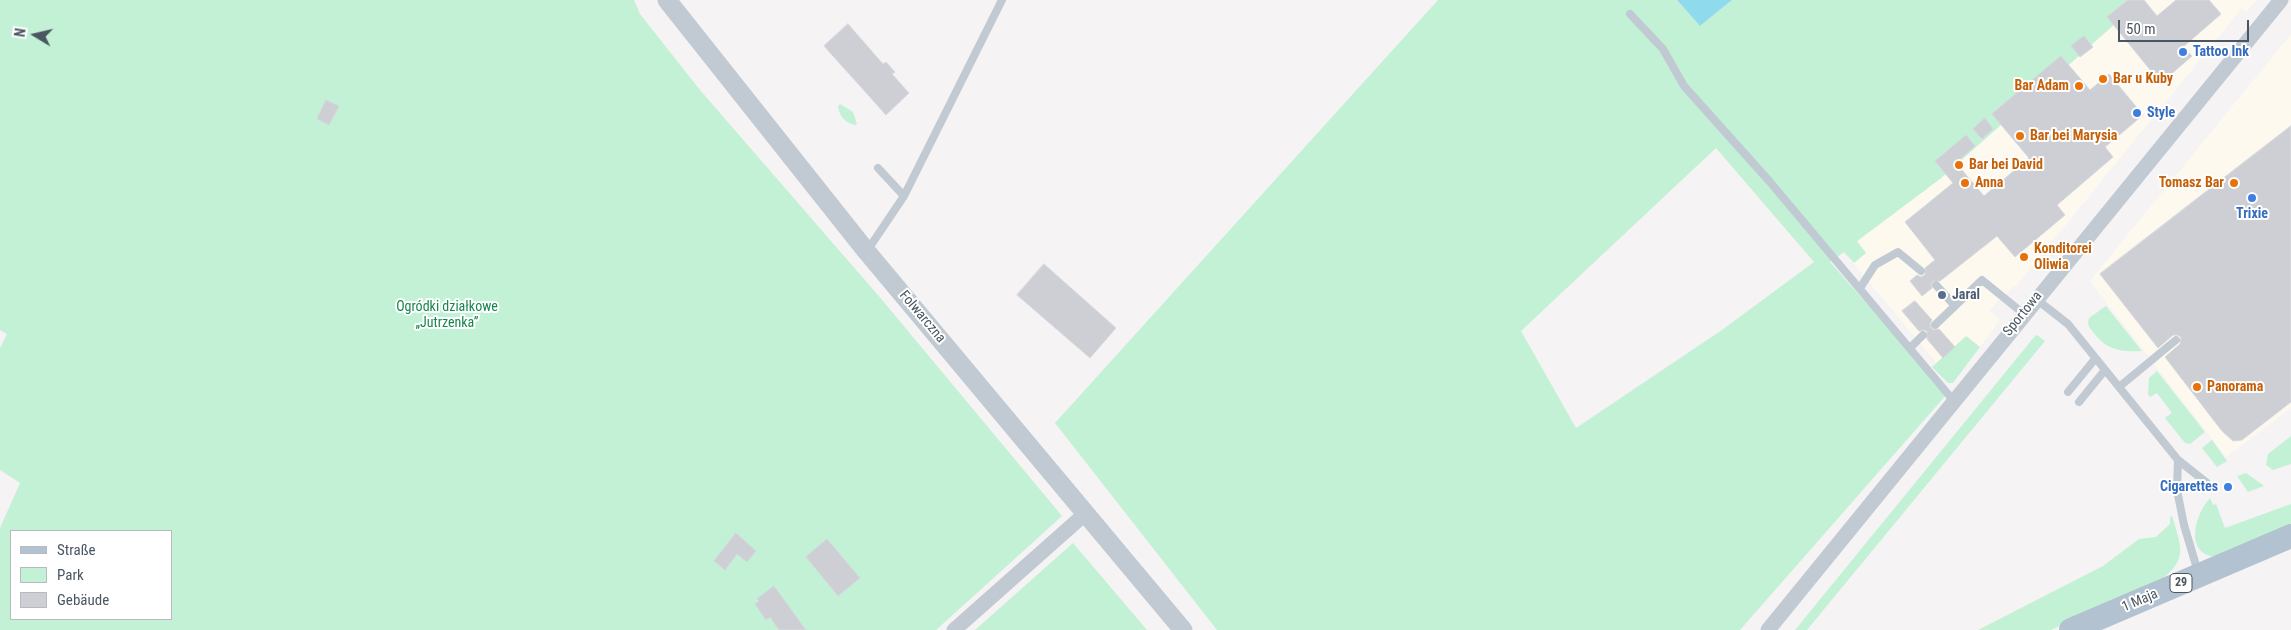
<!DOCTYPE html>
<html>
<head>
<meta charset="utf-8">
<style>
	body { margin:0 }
	#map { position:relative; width:2291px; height:630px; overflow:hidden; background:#f5f3f3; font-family:"Roboto Condensed",sans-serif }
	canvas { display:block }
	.legend { position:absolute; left:10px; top:530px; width:162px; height:90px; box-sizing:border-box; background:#fff; border:1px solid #b7bbc0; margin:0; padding:6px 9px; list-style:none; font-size:15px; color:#4a5661 }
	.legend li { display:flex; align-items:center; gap:10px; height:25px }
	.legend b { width:25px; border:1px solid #b7bbc0 }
	.north { position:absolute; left:10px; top:10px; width:50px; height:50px; -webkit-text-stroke:4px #fff; paint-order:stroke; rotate:279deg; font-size:14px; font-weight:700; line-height:20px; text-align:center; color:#4a5661 }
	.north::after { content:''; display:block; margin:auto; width:18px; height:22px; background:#4a5661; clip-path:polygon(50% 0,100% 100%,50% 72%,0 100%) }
	.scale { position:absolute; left:2118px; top:20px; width:131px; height:22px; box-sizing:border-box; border:2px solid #4a5661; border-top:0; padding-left:6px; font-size:15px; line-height:18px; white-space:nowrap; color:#4a5661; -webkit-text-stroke:4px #fff; paint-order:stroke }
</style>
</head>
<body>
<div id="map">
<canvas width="2291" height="630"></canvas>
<ul class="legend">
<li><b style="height:6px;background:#b3c2d1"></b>Straße</li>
<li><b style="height:14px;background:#c3f1d5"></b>Park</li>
<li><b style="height:14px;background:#cdcfd5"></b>Gebäude</li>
</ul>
<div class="north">N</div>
<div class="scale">50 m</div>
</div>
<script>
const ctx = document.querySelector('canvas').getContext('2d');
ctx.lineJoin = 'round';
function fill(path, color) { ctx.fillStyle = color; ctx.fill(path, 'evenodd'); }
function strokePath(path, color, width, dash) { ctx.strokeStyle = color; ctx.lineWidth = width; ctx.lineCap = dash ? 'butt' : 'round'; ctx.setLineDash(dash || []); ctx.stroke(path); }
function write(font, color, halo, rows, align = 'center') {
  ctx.font = font + ' "Roboto Condensed",sans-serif'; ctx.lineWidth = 4; ctx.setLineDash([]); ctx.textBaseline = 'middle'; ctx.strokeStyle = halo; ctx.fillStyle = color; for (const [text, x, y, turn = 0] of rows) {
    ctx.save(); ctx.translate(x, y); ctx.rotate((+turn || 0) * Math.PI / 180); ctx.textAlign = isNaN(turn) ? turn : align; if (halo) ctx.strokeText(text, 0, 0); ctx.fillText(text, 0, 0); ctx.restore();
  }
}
fill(new Path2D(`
	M2142 0H2257L2246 12 2242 8 2021 280 1989 310 2000 320 1953 383 1844 252 1940 179Z
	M2291 34V408L2226 457 2090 281Z`), '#fdf9ef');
fill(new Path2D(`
	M0 0H634L640 14 700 90 883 301 1062 516 936 630H0V528L20 483 0 470V348L7 334 0 330ZM11 531H171V619H11Z
	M1438 0H1677L1700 26 1732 0H2142L1940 179 1857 241 1866 253 1854 263 1844 252 1830 262 1947 394 1740 630H1217L1055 423ZM1716 148 1814 262 1722 330 1576 428 1521 331Z
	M840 104 853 112 857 124 855 125C844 122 840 117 838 106Z
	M2106 306 2142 351C2121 352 2106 350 2093 332 2089 327 2087 325 2089 318Z
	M2037 335 2045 341 1807 630H1795L2035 336Z
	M1966 336 1980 347 1953 383H1948L1932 367Z
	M2157 371 2205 432 2190 444 2185 443 2165 418 2172 413 2157 393 2150 397 2148 394 2149 378Z
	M2291 436V464L2273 470 2266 465 2268 454Z
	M2212 440 2227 461 2217 467 2202 448Z
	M2246 473 2263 485 2264 486 2248 492 2237 476Z
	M2210 498 2213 505 2216 504 2225 528 2291 504V525L2215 557C2184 553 2195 514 2210 498Z
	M2172 516C2181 546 2189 560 2159 581L2051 630H1978L2103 566 2139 539 2156 537 2170 524V517Z
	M1073 543 1147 630H975Z`), '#c3f1d5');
fill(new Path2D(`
	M1677 0H1732L1700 26Z`), '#90daee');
const building = new Path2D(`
	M2128 0H2144L2157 16 2176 0H2209L2221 14 2183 47 2192 56 2161 83 2107 17Z
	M848 24 883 64 886 62 895 72 892 74 909 93 886 115 824 46Z
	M2084 36 2093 47 2080 57 2071 46Z
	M2061 56 2090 90 2109 74 2143 115 2105 147 2113 157 2057 205 2065 215 2015 257 1997 236 1940 281H1933L1931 284 1932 288 1922 296 1910 281 1917 275 1921 277 1925 275V268L1935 260 1905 222 1953 183 1935 161 1966 135 1975 146 1956 163 1984 196 2029 158 1992 114Z
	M326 100 339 106 329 125 317 119Z
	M1985 118 1993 129 1982 139 1973 129Z
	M2291 126V402L2242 440 2233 441 2222 431 2165 357 2180 344 2181 337 2177 335H2173L2158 348 2100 274Z
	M1044 264 1116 328 1090 358 1017 295Z
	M1915 301 1932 320 1930 324 1931 328 1934 330 1939 329 1955 347 1943 358 1927 339V331L1924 330 1919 331 1902 311Z
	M736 533 756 551 747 562 737 554 725 570 714 561Z
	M827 539 860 578 838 596 806 557Z
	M774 586 806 630H779L770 617 766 620 755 604 759 601 757 599Z`);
fill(building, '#cdcfd5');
strokePath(building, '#d7d9de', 1);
strokePath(new Path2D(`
	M1630 14 1663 49 1684 86 1770 182 1953 400
	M878 168 904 196
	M867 251 904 196 1002 0
	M1936 285 1955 306
	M1860 288 1875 265 1898 252 1921 271
	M2036 299 2068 324 2178 460 2207 483
	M1935 325 1982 280 2024 314
	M1910 348 1923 335
	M2119 387 2176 340
	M2068 392 2095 359
	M2079 402 2105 370
	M2178 460 2177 490 2184 525 2198 572`), '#c1cad2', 8);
strokePath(new Path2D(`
	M954 630 1086 513
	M1768 630 2281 0`), '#c1cad2', 15);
strokePath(new Path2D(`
	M667 0 867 252 1183 630`), '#c1cad2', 19);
strokePath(new Path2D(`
	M2071 630 2291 536`), '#b3c2d1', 24);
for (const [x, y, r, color] of [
	[2183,52,5,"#3f7fe0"],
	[2103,79,5,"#e8710a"],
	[2079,86,5,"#e8710a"],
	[2137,113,5,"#3f7fe0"],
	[2020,136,5,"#e8710a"],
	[1959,165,5,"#e8710a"],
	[1965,183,5,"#e8710a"],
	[2234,183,5,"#e8710a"],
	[2252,198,5,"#3f7fe0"],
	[2024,257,5,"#e8710a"],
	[1942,295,5,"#5c6f8a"],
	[2197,387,5,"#e8710a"],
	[2228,487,5,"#3f7fe0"]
]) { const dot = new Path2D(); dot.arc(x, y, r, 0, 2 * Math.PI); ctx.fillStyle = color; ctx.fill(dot); strokePath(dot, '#fff', 2); }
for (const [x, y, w] of [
	[2181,583,22]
]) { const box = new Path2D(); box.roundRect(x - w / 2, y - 9.5, w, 19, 4); ctx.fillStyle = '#fff'; ctx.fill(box); strokePath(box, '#4a5661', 1); }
write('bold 12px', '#4a5661', null, [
	["29",2181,583]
]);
write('bold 14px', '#366cbe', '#fff', [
	["Tattoo Ink",2193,52],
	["Style",2147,113],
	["Trixie",2252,214,"center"],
	["Cigarettes",2218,487,"right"]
], 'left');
write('bold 14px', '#c56008', '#fff', [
	["Bar u Kuby",2113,79],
	["Bar Adam",2069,86,"right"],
	["Bar bei Marysia",2030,136],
	["Bar bei David",1969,165],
	["Anna",1975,183],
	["Tomasz Bar",2224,183,"right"],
	["Konditorei",2034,249],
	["Oliwia",2034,265],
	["Panorama",2207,387]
], 'left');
write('bold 14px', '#4e5e75', '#fff', [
	["Jaral",1952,295]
], 'left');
write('14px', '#17864f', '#fff', [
	["Ogródki działkowe",447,307],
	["„Jutrzenka”",447,323]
]);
write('14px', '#4a5661', '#fff', [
	["Sportowa",2023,314,-51],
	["Folwarczna",922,317,50],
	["1 Maja",2140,601,-23]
]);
</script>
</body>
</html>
